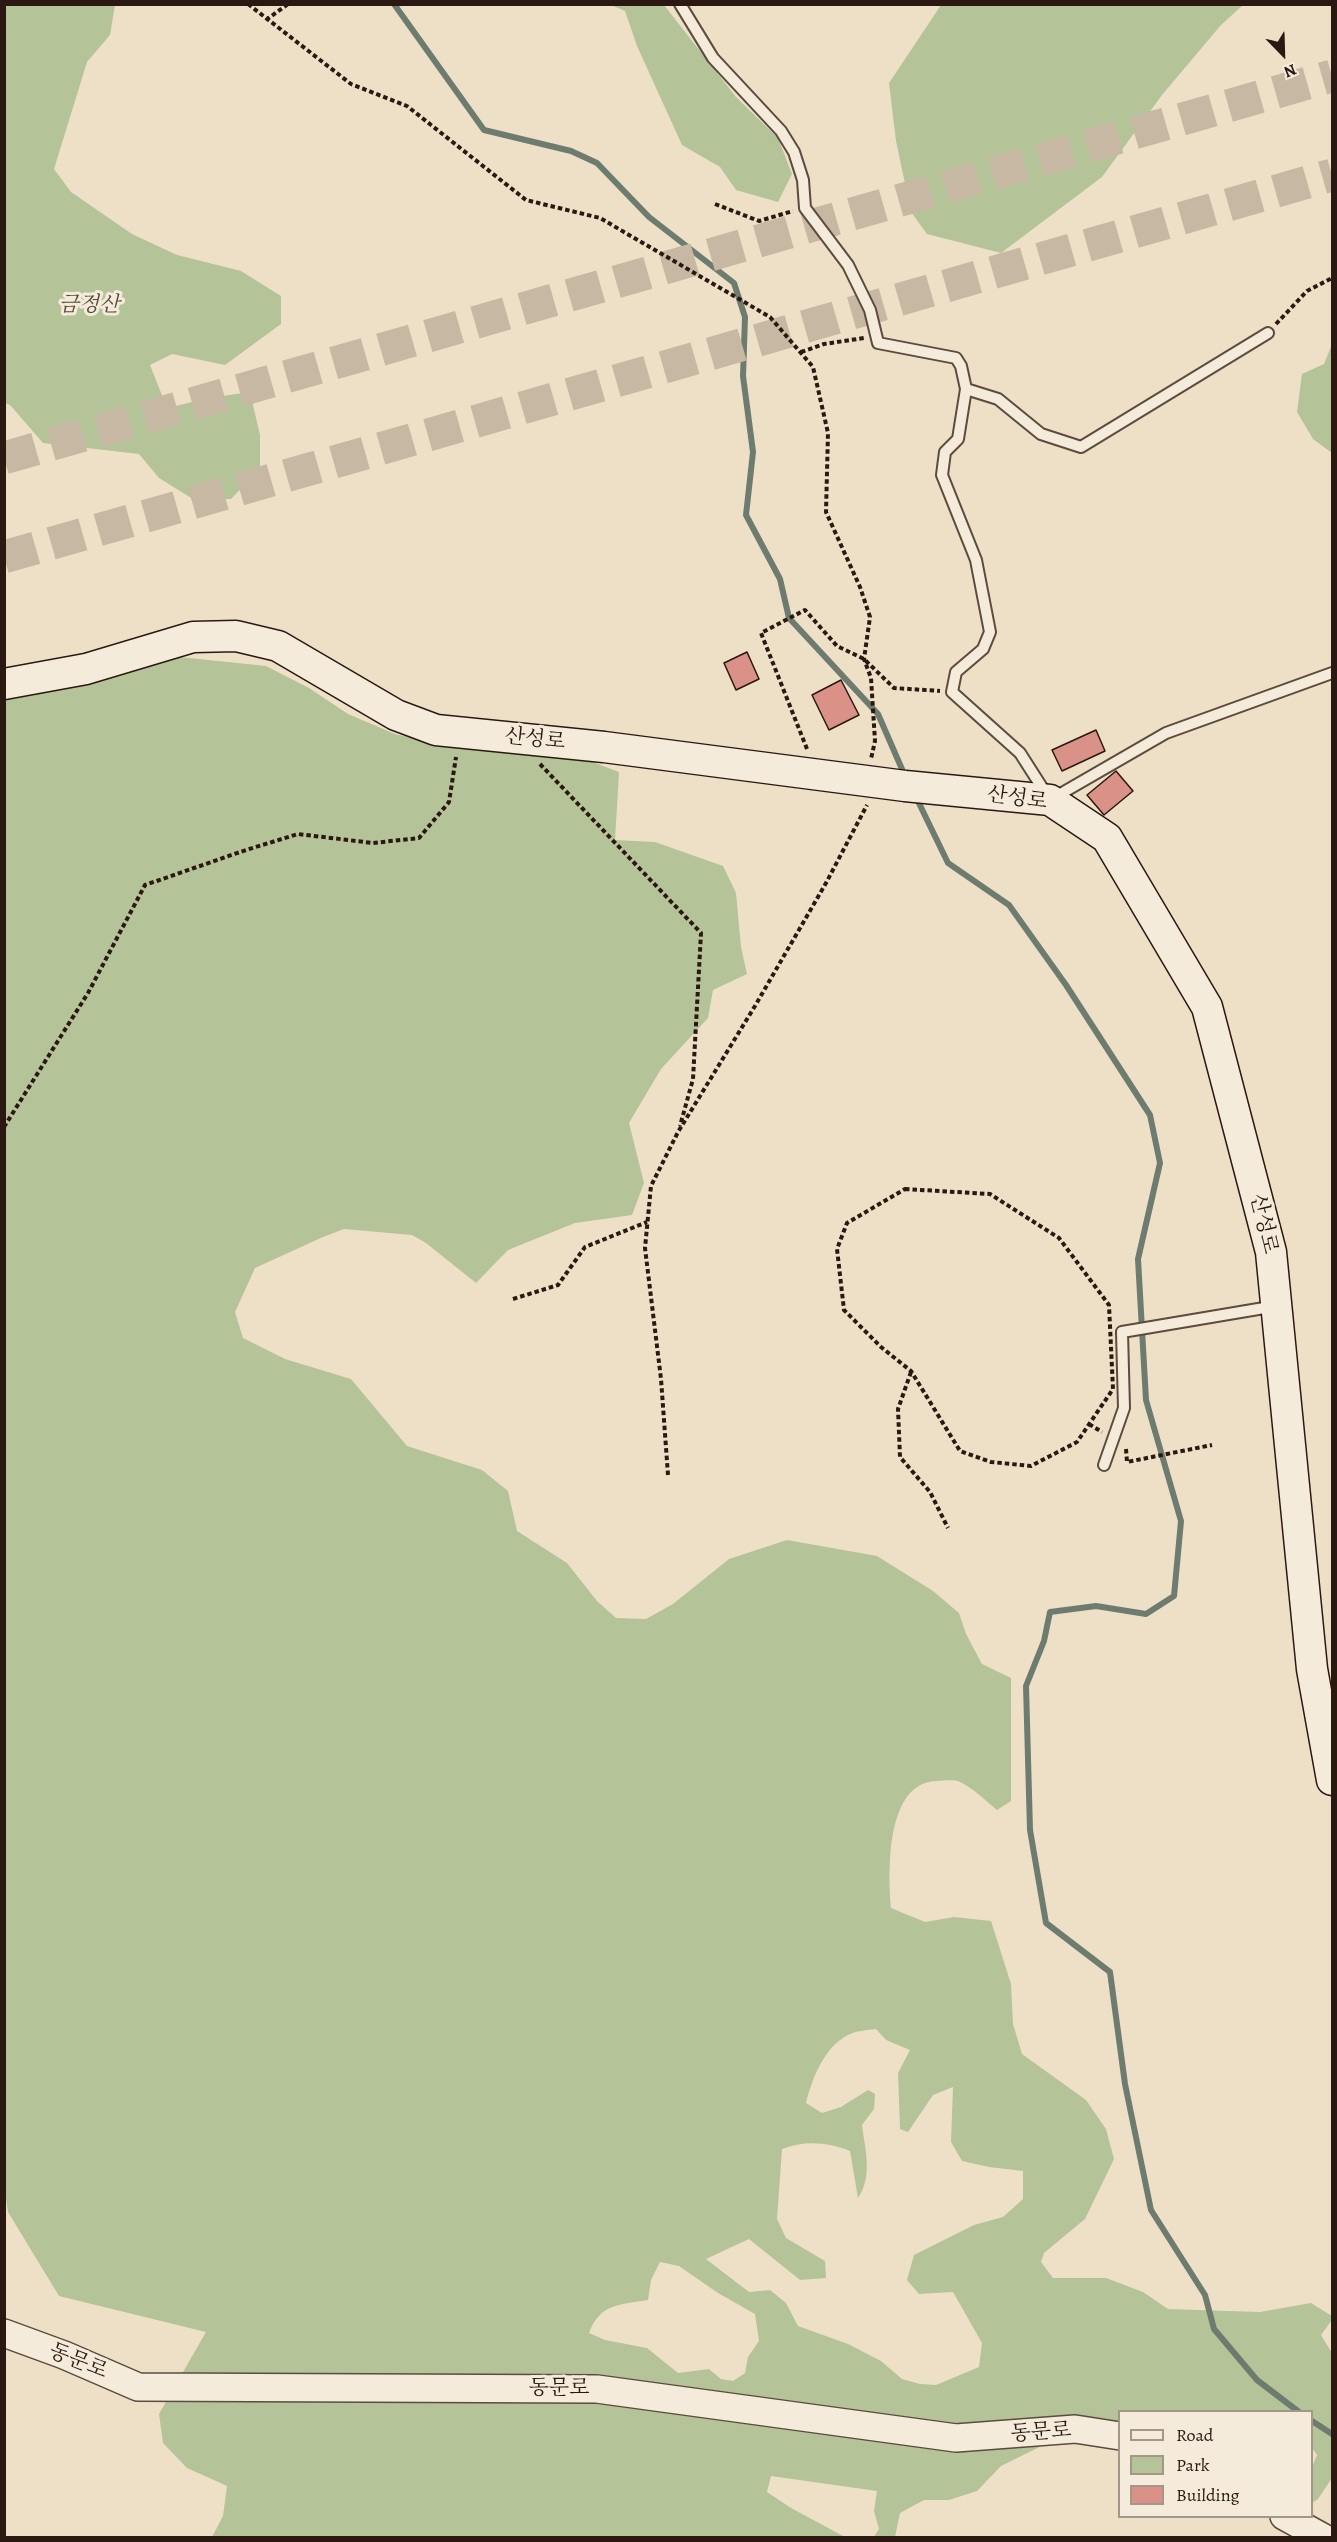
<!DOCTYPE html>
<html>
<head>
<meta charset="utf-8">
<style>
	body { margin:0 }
	#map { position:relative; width:1337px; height:2542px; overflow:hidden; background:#eee0c7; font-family:Alegreya,serif }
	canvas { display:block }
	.frame { position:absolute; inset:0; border:6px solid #2b1911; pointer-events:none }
	.legend { position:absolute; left:1118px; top:2410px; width:195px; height:108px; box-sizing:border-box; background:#f4ebdb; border:2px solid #a4978a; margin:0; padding:8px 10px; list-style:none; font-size:18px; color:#2b1911 }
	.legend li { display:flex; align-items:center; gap:12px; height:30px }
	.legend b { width:30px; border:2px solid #a4978a }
	.north { position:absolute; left:1253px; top:24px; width:60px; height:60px; -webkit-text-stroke:4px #f4ebdb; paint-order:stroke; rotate:157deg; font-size:16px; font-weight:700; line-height:24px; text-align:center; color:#2b1911 }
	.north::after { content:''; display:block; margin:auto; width:21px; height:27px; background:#2b1911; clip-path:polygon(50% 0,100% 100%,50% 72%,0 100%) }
</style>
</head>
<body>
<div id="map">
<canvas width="1337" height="2542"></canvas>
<div class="frame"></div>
<ul class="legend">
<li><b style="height:8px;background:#f4ebdb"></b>Road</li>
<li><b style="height:16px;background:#b5c398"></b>Park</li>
<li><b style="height:16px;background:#da9187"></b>Building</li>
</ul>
<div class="north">N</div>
</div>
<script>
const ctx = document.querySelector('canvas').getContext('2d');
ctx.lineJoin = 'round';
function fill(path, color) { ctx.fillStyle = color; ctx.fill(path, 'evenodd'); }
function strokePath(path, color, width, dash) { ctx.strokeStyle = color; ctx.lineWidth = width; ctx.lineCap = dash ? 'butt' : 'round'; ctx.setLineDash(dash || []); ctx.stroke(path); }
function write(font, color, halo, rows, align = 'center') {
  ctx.font = font + ' Alegreya,"Noto Serif KR",serif'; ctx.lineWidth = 6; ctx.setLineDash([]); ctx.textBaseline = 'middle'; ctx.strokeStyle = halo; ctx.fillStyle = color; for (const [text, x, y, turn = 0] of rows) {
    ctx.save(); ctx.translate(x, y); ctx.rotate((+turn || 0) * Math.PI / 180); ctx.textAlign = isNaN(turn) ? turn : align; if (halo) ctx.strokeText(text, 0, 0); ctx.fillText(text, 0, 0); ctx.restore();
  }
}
fill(new Path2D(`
	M5 4 115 5 110 35 87 62 54 169 71 192 132 234 177 255 241 271 281 296V324L225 365 172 354 150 365 167 408 209 398 250 392 260 435V469L231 499H193L159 478 139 454 43 443 10 405 5 403Z
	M611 5H664L736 97 778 138 792 174 778 202 736 190 720 167 682 145 637 46 625 11Z
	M941 5V4L1243 5 1221 25 1162 95 1102 177 1001 253 927 234 911 212 896 141 889 83Z
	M1332 344V453L1313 439 1297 412 1302 374 1324 364Z
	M160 655 266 666 309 688 348 714 395 734 458 748 590 761 619 772 615 840 655 842 723 866 736 893 741 947 747 974 713 990 708 1018 661 1069 629 1123 644 1183 632 1215 575 1223 508 1250 476 1283 426 1243 412 1235 344 1229 323 1237 255 1268 235 1312 243 1338 285 1359 351 1379 407 1446 482 1470 508 1491 517 1531 567 1563 597 1601 616 1618 646 1619 673 1604 729 1559 787 1540 877 1556 933 1591 959 1613 966 1634 982 1664 1011 1678V1801L997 1810C986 1801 973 1788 960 1782 954 1779 943 1781 937 1781 885 1782 888 1873 891 1908L925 1922 954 1917 991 1921 1011 1984 1013 2024 1022 2054 1086 2100 1106 2129 1114 2159 1085 2219 1044 2253 1041 2262 1053 2278H1106L1143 2292 1168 2309 1260 2312 1311 2303 1332 2316V2320L1321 2335 1332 2353V2478L1318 2499 1312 2503V2467L1317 2455 1312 2448V2412H1120L1119 2431 1092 2421 1001 2466 977 2491 949 2500H924L900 2513 895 2537H874L879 2529 874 2511 877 2491 771 2476 767 2492 791 2508 845 2537H212L223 2516 227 2486 187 2468 163 2443 159 2414 206 2332 59 2296 8 2212 5 2192 4 700 91 672ZM876 2029 886 2040 910 2050 898 2073 900 2129 908 2132 933 2095 953 2087 951 2142 962 2161 989 2167 1023 2171V2199L1003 2217 974 2225 914 2255 907 2280 919 2294 953 2292 982 2343 979 2367 936 2385 920 2384 902 2379 881 2361 848 2344 798 2326 786 2303 770 2290 749 2292 706 2259 749 2239 800 2280 826 2278 825 2261 786 2238 777 2219 782 2149C804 2140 829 2142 850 2151L858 2198C873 2176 865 2150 862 2125L874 2109 875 2094 868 2090 841 2107 822 2113 806 2103C812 2079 824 2047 848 2035 855 2031 867 2030 876 2029ZM660 2262 679 2266 718 2293 755 2314 759 2341 748 2357 745 2373 733 2381 721 2379 709 2369 678 2373 647 2348 605 2340 589 2333C600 2303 620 2305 648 2300L651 2280Z`), '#b5c398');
strokePath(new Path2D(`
	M394 4 484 130 571 151 597 163 649 217 734 283 745 317 743 376 753 452 746 515 780 579 789 618 878 714 905 776
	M915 795 948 863 1009 905 1066 985 1150 1115 1160 1163 1138 1259 1146 1400 1181 1521 1174 1596 1146 1614 1096 1606 1050 1612 1044 1641 1026 1686 1030 1830 1046 1923 1110 1972 1125 2084 1151 2210 1205 2295 1214 2329 1257 2380 1299 2412
	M1312 2421 1332 2434`), '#6e7c70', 6);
const building = new Path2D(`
	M747 652 759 679 736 690 724 663Z
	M841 680 859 715 829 730 812 695Z
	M1096 730 1105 751 1062 771 1052 750Z
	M1116 771 1133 791 1104 815 1087 795Z`);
fill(building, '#da9187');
strokePath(building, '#2b1911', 1.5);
strokePath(new Path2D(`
	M4 458 1332 76
	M4 557 1332 175`), '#c7b8a3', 33, [33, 16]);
const service = new Path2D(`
	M680 4 713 58 781 131 794 152 803 180 805 208 848 265 870 310 878 343 956 358 961 366 966 389
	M1268 333 1081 447 1041 434 998 399 966 389 958 439 945 452 942 475 976 560 990 632 983 649 956 672 952 692 1020 753 1050 800 1166 733 1332 673
	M1104 1465 1124 1408 1122 1332 1276 1306`);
const tertiary = new Path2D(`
	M4 2333 64 2355 138 2387 597 2389 956 2438 1075 2429 1120 2436
	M1284 2516 1324 2538`);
const secondary = new Path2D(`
	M4 684 86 669 193 637 236 636 278 646 396 715 436 730 604 747 905 786 1050 800 1107 838 1207 1007 1271 1252 1312 1669 1332 1780`);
strokePath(service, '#5c4b3e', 14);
strokePath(tertiary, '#5c4b3e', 30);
strokePath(secondary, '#2b1911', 33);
strokePath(new Path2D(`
	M248 4 351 84 407 106 526 200 600 218 770 317 813 367 828 433 826 512 860 587 870 617 864 659 871 678 875 741 871 759
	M266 20 288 4
	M715 204 759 221 793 211
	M1276 324 1307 291 1332 278
	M801 352 824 344 864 338
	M807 749 761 633 805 610 837 646 864 659 894 688 940 691
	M540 764 701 933 693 1079 680 1126
	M4 1127 88 993 145 885 246 850 298 834 373 843 419 838 449 802 456 757
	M905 1189 990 1194 1059 1238 1109 1305 1113 1389 1077 1442 1031 1466 991 1462 960 1451 911 1371 881 1347 844 1310 837 1249 847 1223Z
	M513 1299 558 1285 585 1247 647 1222
	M911 1372 898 1409 900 1457 930 1492 948 1528
	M1089 1424 1102 1432
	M1126 1449 1127 1462 1212 1445
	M668 1475 661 1379 645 1248 651 1186 678 1132 755 1006 826 883 867 805`), '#2b1911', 4, [4.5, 3]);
strokePath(service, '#f4ebdb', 10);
strokePath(tertiary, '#f4ebdb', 27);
strokePath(secondary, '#f4ebdb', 30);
write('italic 21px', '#544c3a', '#f4ebdb', [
	["금정산",89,306]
]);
write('21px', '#2b1911', '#f4ebdb', [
	["산성로",535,740,6],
	["산성로",1017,799,8],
	["산성로",1263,1224,77],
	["동문로",78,2362,22],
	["동문로",559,2389],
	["동문로",1041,2433,-4]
]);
</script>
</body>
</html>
